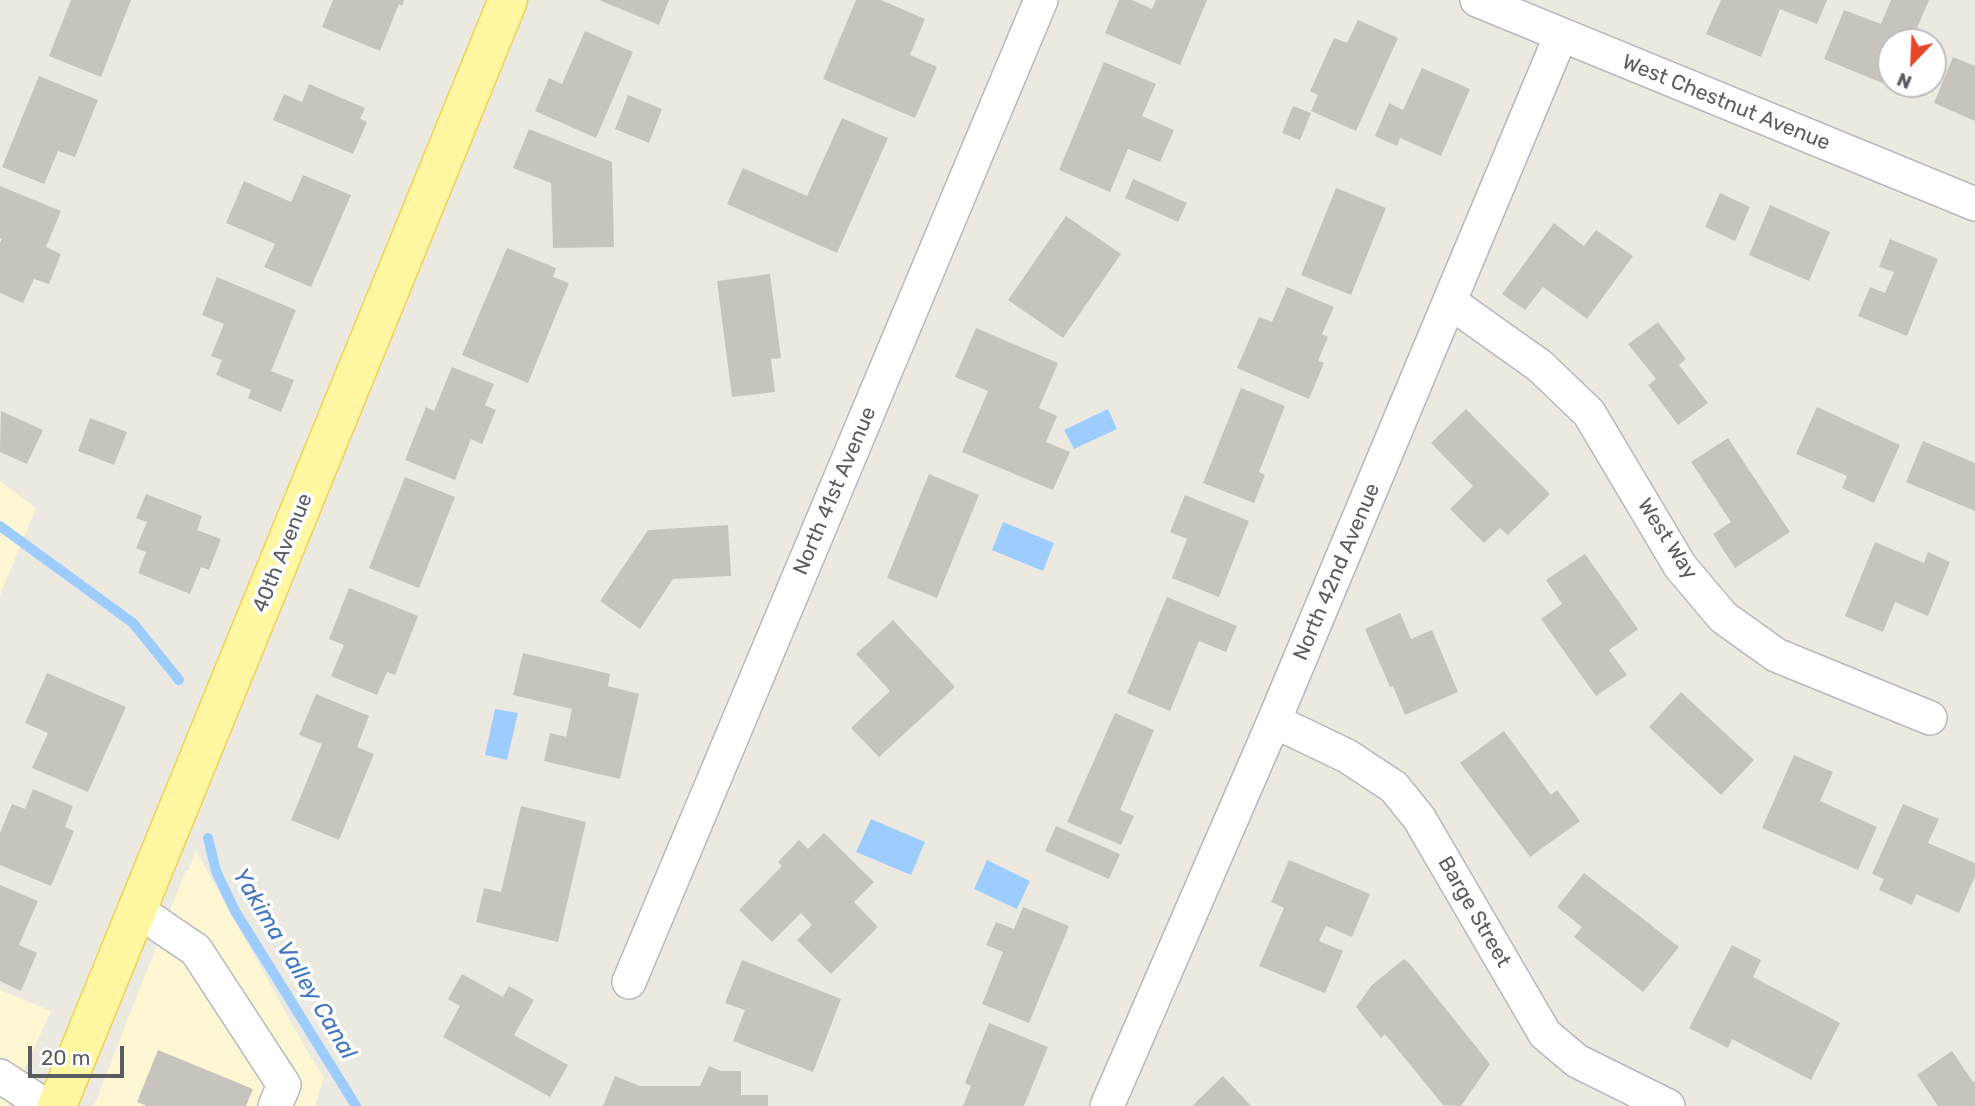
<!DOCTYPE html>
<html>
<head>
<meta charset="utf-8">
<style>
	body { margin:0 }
	#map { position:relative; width:1975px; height:1106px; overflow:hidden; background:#eceae0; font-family:Rubik,sans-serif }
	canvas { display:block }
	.north { position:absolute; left:1877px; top:28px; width:70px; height:70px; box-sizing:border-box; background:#fff; border:2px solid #bdbec0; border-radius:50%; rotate:203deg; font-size:19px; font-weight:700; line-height:28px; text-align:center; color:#595c61 }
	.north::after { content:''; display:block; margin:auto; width:24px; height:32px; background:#e84729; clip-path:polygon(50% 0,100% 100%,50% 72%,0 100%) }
	.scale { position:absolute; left:28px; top:1046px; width:96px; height:32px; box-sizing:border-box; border:4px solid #595c61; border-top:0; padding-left:9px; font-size:21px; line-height:24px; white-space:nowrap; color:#595c61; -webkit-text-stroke:5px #fff; paint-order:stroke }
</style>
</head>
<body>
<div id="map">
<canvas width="1975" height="1106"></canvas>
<div class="north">N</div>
<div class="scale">20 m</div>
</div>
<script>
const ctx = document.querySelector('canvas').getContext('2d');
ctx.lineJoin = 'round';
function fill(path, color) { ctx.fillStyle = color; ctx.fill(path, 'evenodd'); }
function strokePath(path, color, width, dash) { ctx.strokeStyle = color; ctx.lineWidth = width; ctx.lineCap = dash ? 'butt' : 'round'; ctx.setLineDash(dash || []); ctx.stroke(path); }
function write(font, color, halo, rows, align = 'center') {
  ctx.font = font + ' Rubik,sans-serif'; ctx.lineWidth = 7; ctx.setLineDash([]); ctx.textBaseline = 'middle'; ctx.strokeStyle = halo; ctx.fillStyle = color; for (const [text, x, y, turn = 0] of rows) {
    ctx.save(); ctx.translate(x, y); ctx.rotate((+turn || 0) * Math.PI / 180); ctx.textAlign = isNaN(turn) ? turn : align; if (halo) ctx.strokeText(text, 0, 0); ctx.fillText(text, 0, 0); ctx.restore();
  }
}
fill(new Path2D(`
	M0 481 36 508 0 595Z
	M196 851 309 1054 324 1077 315 1106H94L186 870 188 871Z
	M0 990 51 1011 8 1106H0Z`), '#fdf7d3');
fill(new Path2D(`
	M1108 409 1117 429 1074 449 1064 430Z
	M1003 522 1054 543 1043 571 992 550Z
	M495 709 518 713 507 760 485 755Z
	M871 819 925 842 911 875 856 852Z
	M987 860 1030 881 1017 909 974 889Z`), '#9dcdff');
strokePath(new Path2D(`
	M0 526 133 623 179 680
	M208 838 216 871 235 911 356 1106`), '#9dcdff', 10);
fill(new Path2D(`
	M71 0H131L101 77 49 56Z
	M333 0H404L402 6 399 4 380 51 322 27Z
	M599 0H669L659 25Z
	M856 0H881L925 19 910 55 937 67 915 118 823 79Z
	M1119 0H1132L1152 9 1156 0H1207L1180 65 1105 33Z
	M1721 0H1827L1817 24 1780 9 1761 57 1706 34Z
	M1891 0H1929L1912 40 1917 42H1891V84H1921L1916 97 1824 59 1844 10 1881 24Z
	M1358 20 1398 38 1356 131 1311 111 1318 95 1310 91 1334 38 1347 43Z
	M585 31 633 52 596 138 535 111 549 78 562 84Z
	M1953 57 1975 66V121L1934 103Z
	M1104 62 1156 84 1142 116 1174 130 1160 162 1128 149 1110 192 1059 170Z
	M1422 68 1470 89 1441 156 1400 138 1397 146 1375 136 1389 103 1403 110Z
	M39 76 98 100 75 157 58 151 44 184 2 167Z
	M309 84 365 108 360 119 367 122 353 154 273 120 284 94 302 102Z
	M628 95 662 109 649 143 615 129Z
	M1293 106 1311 113 1300 140 1282 133Z
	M842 118 888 138 837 253 727 204 743 168 807 196Z
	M529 129 612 162 614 247 553 248 551 183 513 168Z
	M303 175 351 195 311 287 264 267 275 244 226 223 244 181 291 202Z
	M1133 179 1187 203 1178 222 1125 198Z
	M0 186 61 211 46 247 61 254 49 284 34 279 23 303 0 293V243L2 239 0 238Z
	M1336 188 1386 208 1351 295 1301 275Z
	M1720 193 1750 207 1735 241 1705 227Z
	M1770 205 1830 232 1809 281 1749 255Z
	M1066 216 1121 254 1063 338 1008 300Z
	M1554 223 1584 246 1596 230 1633 256 1587 319 1543 287 1525 310 1502 294Z
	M1890 239 1938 259 1907 336 1858 316 1870 287 1885 293 1894 272 1879 267Z
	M507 248 556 268 553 277 569 283 528 383 462 355Z
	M770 274 781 358 771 359 775 392 732 397 717 281Z
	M217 277 296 310 271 371 294 380 281 412 248 398 251 390 216 375 222 360 211 356 224 324 202 315Z
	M1287 287 1334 307 1322 334 1328 337 1318 361 1324 363 1309 399 1237 368 1259 317 1272 322Z
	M1658 322 1686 359 1679 365 1708 403 1678 425 1648 385 1656 379 1628 344Z
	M976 328 1058 363 1039 408 1057 416 1046 442 1070 452 1053 490 962 452 988 391 955 377Z
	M452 367 494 384 485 405 496 410 482 444 471 439 455 480 405 460 426 407 434 411Z
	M1241 388 1285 406 1259 472 1265 475 1254 503 1203 483Z
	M1817 407 1900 445 1874 503 1842 488 1847 476 1796 454Z
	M1466 409 1550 494 1508 535 1500 528 1484 543 1450 509 1473 486 1431 443Z
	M1 411 43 430 27 464 0 452Z
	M90 418 127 432 114 465 78 451Z
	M1728 438 1790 532 1735 568 1713 534 1731 522 1691 462Z
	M1923 441 1975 463V511L1906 482Z
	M929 474 979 495 937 598 887 578Z
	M405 477 455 497 419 588 369 568Z
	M146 494 202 516 197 530 221 539 209 570 201 567 190 594 138 573 146 552 136 548 147 522 136 518Z
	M1185 495 1249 521 1219 597 1172 578 1187 539 1170 532Z
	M728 525 731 576 673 579 640 629 600 601 648 530Z
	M1875 542 1924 563 1928 552 1950 562 1928 616 1895 602 1883 632 1845 616Z
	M1585 554 1638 629 1609 650 1627 675 1596 696 1541 619 1562 604 1546 580Z
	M349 588 418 616 395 675 387 672 377 695 331 676 344 645 329 639Z
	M1167 597 1237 626 1226 652 1199 641 1170 711 1127 693Z
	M1400 613 1411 639 1432 630 1458 692 1405 715 1393 686 1390 687 1365 629Z
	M893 620 955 687 879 757 851 728 890 691 856 654Z
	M523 653 610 674 608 686 639 694 620 779 544 761 550 733 566 737 572 709 513 695Z
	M47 673 126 707 88 792 32 768 48 733 25 723Z
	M1681 692 1754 760 1721 795 1649 727Z
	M316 694 369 716 357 747 374 754 339 840 291 820 322 744 299 735Z
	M1115 713 1154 730 1120 810 1134 816 1121 845 1067 822Z
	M1504 731 1551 795 1557 790 1580 821 1530 857 1460 763Z
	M1794 755 1833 772 1820 801 1877 827 1858 870 1762 828Z
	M33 789 73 806 65 827 74 831 51 886 0 865V833L12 804 25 809Z
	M1903 804 1939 819 1928 843 1975 863V876L1959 913 1916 894 1912 905 1879 890 1884 879 1872 874Z
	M521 806 586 822 558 942 476 922 484 888 501 892Z
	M1056 826 1120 854 1109 879 1045 851Z
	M824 833 874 882 854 902 878 927 831 974 797 940 812 925 801 913 772 942 739 910 782 866 778 862 799 840 808 849Z
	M1289 860 1370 894 1352 937 1326 926 1319 941 1343 951 1325 993 1259 966 1284 908 1271 902Z
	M1584 873 1679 947 1643 992 1574 937 1582 927 1557 907Z
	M0 885 38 901 19 945 37 953 21 991 0 981Z
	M1023 907 1069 926 1029 1023 982 1004 1003 952 986 945 996 922 1014 929Z
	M1732 945 1761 960 1753 977 1840 1023 1811 1080 1732 1039 1728 1048 1689 1028Z
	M1404 959 1409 963 1490 1064 1461 1106 1443 1105 1385 1034 1381 1038 1356 1007 1372 985Z
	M742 960 841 999 813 1072 733 1041 745 1010 725 1003Z
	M462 974 503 997 509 986 534 1000 514 1035 568 1065 550 1097 443 1037 460 1006 448 999Z
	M989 1023 1048 1047 1024 1106H963L971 1086 965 1083Z
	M158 1050 253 1089 246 1106H147L137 1102Z
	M1952 1051 1973 1082 1975 1081V1106H1938L1917 1075Z
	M709 1066 721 1071H741V1095H768V1106H603L615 1076 640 1086H700Z
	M1223 1076 1251 1106H1192Z`), '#c7c4bd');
const minor = new Path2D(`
	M1477 0 1975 204
	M1450 302 1540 366 1589 413 1680 566 1723 617 1776 655 1930 718
	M1274 721 1347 756 1394 787 1419 818 1545 1034 1577 1061 1668 1106
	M137 910 196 950 284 1085 275 1106
	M629 982 1041 0
	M0 1076 46 1106
	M1107 1106 1274 721 1561 35`);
const major = new Path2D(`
	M57 1106 508 0`);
strokePath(minor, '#b6b8bd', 36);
strokePath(major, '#f1d154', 41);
strokePath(minor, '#fff', 33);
strokePath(major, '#fff7a2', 38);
write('21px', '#595c61', '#fff', [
	["West Chestnut Avenue",1726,103,22],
	["North 41st Avenue",835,491,-67],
	["West Way",1667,539,57],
	["40th Avenue",283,553,-68],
	["North 42nd Avenue",1337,572,-67],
	["Barge Street",1474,912,60]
]);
write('italic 23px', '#4076c2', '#fff', [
	["Yakima Valley Canal",294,964,59]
]);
</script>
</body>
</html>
